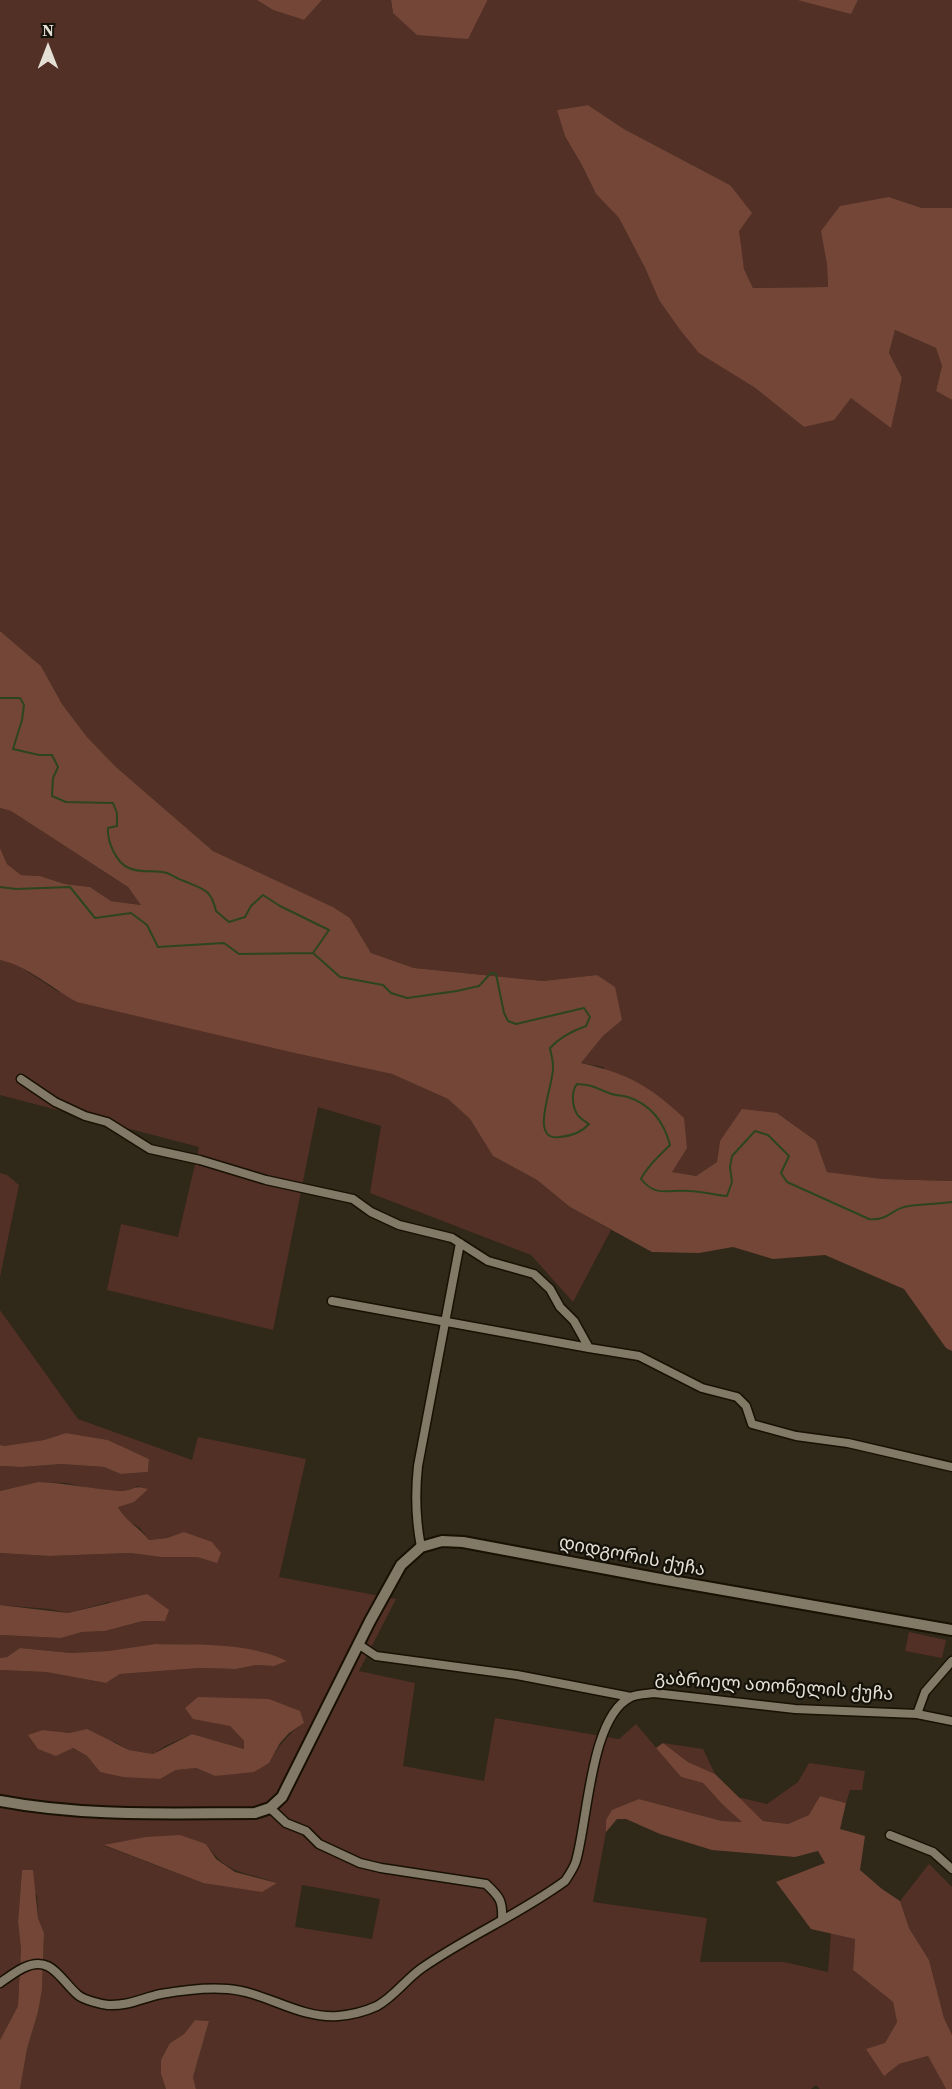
<!DOCTYPE html>
<html>
<head>
<meta charset="utf-8">
<style>
	body { margin:0 }
	#map { position:relative; width:952px; height:2089px; overflow:hidden; background:#302818; font-family:"Source Serif 4",serif }
	canvas { display:block }
	.north { position:absolute; left:18px; top:18px; width:60px; height:60px; -webkit-text-stroke:4px #15120a; paint-order:stroke; rotate:0deg; font-size:16px; font-weight:700; line-height:24px; text-align:center; color:#e5e0d5 }
	.north::after { content:''; display:block; margin:auto; width:21px; height:27px; background:#e5e0d5; clip-path:polygon(50% 0,100% 100%,50% 72%,0 100%) }
</style>
</head>
<body>
<div id="map">
<canvas width="952" height="2089"></canvas>
<div class="north">N</div>
</div>
<script>
const ctx = document.querySelector('canvas').getContext('2d');
ctx.lineJoin = 'round';
function fill(path, color) { ctx.fillStyle = color; ctx.fill(path, 'evenodd'); }
function strokePath(path, color, width, dash) { ctx.strokeStyle = color; ctx.lineWidth = width; ctx.lineCap = dash ? 'butt' : 'round'; ctx.setLineDash(dash || []); ctx.stroke(path); }
function write(font, color, halo, rows, align = 'center') {
  ctx.font = font + ' "Source Serif 4","Noto Sans Georgian",serif'; ctx.lineWidth = 4.5; ctx.setLineDash([]); ctx.textBaseline = 'middle'; ctx.strokeStyle = halo; ctx.fillStyle = color; for (const [text, x, y, turn = 0] of rows) {
    ctx.save(); ctx.translate(x, y); ctx.rotate((+turn || 0) * Math.PI / 180); ctx.textAlign = isNaN(turn) ? turn : align; if (halo) ctx.strokeText(text, 0, 0); ctx.fillText(text, 0, 0); ctx.restore();
  }
}
fill(new Path2D(`
	M0 0H257L273 10 304 20 322 0H391L393 13 487 0H797L851 13 858 0H952V208H922L889 197 827 264 828 287 753 288 744 269 730 185 624 129 588 105 557 110 596 194 619 218 645 268 659 300 754 387 804 427 851 398H897L902 379 889 353 895 330 936 348 942 366 936 391 952 400V1181L883 1179 827 1172 816 1141 777 1113 720 1141 717 1162 696 1176 671 1172 603 1067 581 1063 603 1036 622 1020 597 975 543 981 414 968 371 953 350 918 333 907 213 851 116 767 87 737 62 704 41 666 0 631Z
	M0 808 11 811 128 887 142 905 111 901 90 887 65 884 40 876 21 875 7 864 0 848Z
	M0 960 13 962 57 991 299 1054 392 1074 448 1099 470 1119 493 1156 537 1180 570 1207 611 1230 573 1302 531 1255 370 1193 381 1126 318 1107 273 1330 107 1290 121 1224 178 1237 199 1147 0 1095Z
	M0 1173 7 1175 19 1185 0 1277Z
	M0 1310 78 1419 192 1460 198 1437 306 1459 279 1577 396 1599 359 1671 415 1683 403 1766 484 1781 495 1718 619 1739 636 1724 681 1777 703 1783 722 1804 743 1822 722 1821 639 1799 606 1820V1832L593 1902 707 1918 700 1962H784L828 1972 831 1933 855 1939 853 1970 893 2002 897 2022 885 2044 867 2049 899 2064 928 2056 946 2089H820L816 2085 811 2089H196L193 2077 209 2021 195 2020 184 2034 170 2043 161 2074 166 2089H20L27 2049 38 2012 42 1990 44 1933 38 1918 37 1896 22 1870 18 1922 21 1949 18 2006 0 2040V1670L46 1672 106 1683 120 1674 200 1668 236 1669 256 1665 274 1666 286 1661 183 1644H155L108 1651 71 1653 20 1648 7 1657 0 1658V1635L61 1638 82 1632 105 1631 143 1621H165L109 1602 68 1613 49 1609 0 1605V1553L49 1556 130 1553 161 1557H197L217 1563 185 1532 167 1538 149 1540 140 1528 125 1519 118 1507 147 1489 138 1486 125 1491 91 1489 67 1483 38 1482 0 1491V1466L22 1467 61 1464 104 1467 122 1474 148 1472 149 1459 108 1440 66 1433 44 1440 4 1446 0 1445ZM304 1723C288 1734 279 1745 269 1763L215 1776 196 1768 176 1770 160 1779 100 1772 87 1756 72 1748 56 1756 43 1730 70 1733 115 1742 129 1750 153 1754 165 1746 192 1734 244 1749V1741L230 1726ZM206 1844C228 1876 245 1871 277 1883H203L105 1846ZM302 1885 380 1899 372 1939 295 1927Z
	M909 1632 946 1640 942 1658 905 1651Z
	M663 1743 703 1749 715 1774 688 1762Z
	M809 1763 865 1771 862 1790H850L846 1803 820 1796 810 1815 788 1824 763 1821 737 1797 767 1804 798 1782Z
	M929 1864 952 1887V2035L944 2018 929 1960 909 1928 900 1901Z`), '#523026');
fill(new Path2D(`
	M257 0H322L304 20 273 10Z
	M391 0H487V1L468 39 417 35 393 13Z
	M797 0H858L851 14Z
	M588 105 624 129 730 185 752 213 739 231 744 269 753 288 828 287 827 264 821 231 840 206 889 197 922 208H952V400L936 391 942 366 936 348 895 330 889 353 902 378 891 428 851 398 834 420 804 427 754 387 699 353 681 331 659 300 645 268 619 218 596 194 582 165 565 136 557 110Z
	M0 631 41 666 62 704 87 737 116 767 213 851 333 907 350 918 371 953 414 968 543 981 597 975 615 987 622 1020 603 1036 581 1063C629 1074 648 1085 684 1118L687 1148 672 1172 696 1176 717 1162 720 1141 742 1109 777 1113 816 1141 827 1172 883 1179 952 1181V1351L946 1348 904 1289 825 1255 773 1259 733 1247 699 1253 652 1252 570 1207 537 1180 493 1156 470 1119 448 1099 392 1074 299 1054 77 1002C53 989 26 965 0 960V848L7 864 21 875 40 876 65 884 90 887 111 901 141 905 128 887 11 811 0 808Z
	M66 1433 108 1440 149 1459 148 1472 121 1474 104 1467 61 1464 22 1467 0 1466V1445L4 1446 44 1440Z
	M38 1482C66 1483 92 1489 120 1491 133 1491 133 1484 148 1489L134 1502 118 1507C126 1522 139 1527 149 1540L167 1538 184 1532 212 1542 221 1553 217 1563 197 1557H161L130 1553 49 1556 0 1553V1491Z
	M147 1594 169 1610 165 1621H143L105 1631 82 1632 61 1638 0 1635V1605L68 1613Z
	M155 1644C198 1645 247 1642 287 1661L274 1666 256 1665 236 1669 200 1668 120 1674 106 1683 46 1672 0 1670V1658L7 1657 20 1648 71 1653 108 1651Z
	M198 1697 269 1699 300 1711 304 1723 289 1733 280 1743 269 1763 254 1772 215 1776 196 1768 176 1770 160 1779 123 1777 100 1772 87 1756 73 1748 56 1756 38 1749 28 1735 43 1730 70 1733 87 1729 129 1750 153 1754 192 1734 244 1749V1741L230 1726 193 1719 185 1708Z
	M663 1743 688 1762 715 1774 763 1821 788 1824 809 1815 820 1796 846 1803 840 1829 865 1836 860 1870 882 1889 900 1901 909 1928 929 1960 944 2018 952 2035V2089H946L928 2056 899 2064 884 2076 866 2049 885 2043 897 2022 893 2002 853 1970 855 1939 811 1929 776 1882 825 1863 818 1851 795 1857 712 1850 660 1834 626 1819H617L606 1832V1820L612 1810 639 1799 722 1821 742 1822 722 1804 703 1783 681 1777 656 1748Z
	M180 1835 206 1844 216 1859 235 1872 277 1883 262 1892 203 1883 104 1845 146 1837Z
	M22 1870H33L38 1918 44 1933 42 1990 38 2012 27 2049 20 2089H0V2040L18 2006 21 1949 18 1922Z
	M195 2020 209 2021 193 2077 196 2089H166L161 2074V2060L170 2043 184 2034Z`), '#744637');
strokePath(new Path2D(`
	M0 698H20L24 705 22 720 13 749 39 755H52L58 767 53 778 52 796 66 802 113 803 117 813V826L108 828C107 841 116 863 129 868 141 874 155 869 167 873 172 875 178 879 184 881 202 889 211 888 216 911L229 922 245 917 251 906 263 895 280 906 329 930 313 953 340 977 383 985 391 993 407 998 457 991 479 986 491 973 496 974 504 1013 508 1021 516 1024 584 1008 590 1017 586 1026C572 1031 560 1037 550 1048 551 1054 553 1060 553 1066 555 1083 527 1142 560 1137 571 1136 582 1132 589 1124 586 1122 579 1118 577 1114 572 1106 571 1091 577 1084 594 1085 595 1088 609 1093 615 1096 622 1095 628 1097 652 1105 664 1122 670 1145 660 1155 647 1166 641 1179 656 1198 669 1189 689 1191 701 1191 714 1195 727 1196L732 1182 730 1167 732 1156 755 1131 768 1135 789 1156 781 1173 787 1182 869 1219C890 1221 891 1208 909 1206 923 1204 937 1204 952 1202
	M0 887 16 889 70 887 95 918 131 913 147 925 158 947 224 943 239 954 313 953`), '#2c451e', 2);
const minor = new Path2D(`
	M21 1079 55 1102 85 1116 107 1122 150 1149 200 1160 266 1180 353 1199 371 1212 399 1225 452 1238 488 1261 534 1274 550 1289 560 1307 574 1321 589 1348 639 1356 702 1388 737 1397 746 1406 752 1424 796 1436 848 1443 952 1467
	M332 1301 589 1348
	M421 1547C416 1521 415 1493 418 1466L460 1243
	M358 1644 376 1656 517 1675 631 1697
	M917 1714 925 1692 952 1661
	M270 1808 286 1823 306 1831 319 1844 360 1863 381 1868 486 1884C500 1897 503 1901 502 1920
	M890 1835 933 1852 952 1869
	M0 1983C7 1978 15 1972 23 1968 52 1954 60 1980 78 1995 84 2000 100 2004 108 2005 129 2006 142 1998 161 1994 183 1990 206 1987 228 1989 266 1992 299 2019 338 2016 350 2015 366 2011 377 2006 395 1996 406 1979 422 1968 468 1936 520 1914 565 1881 569 1875 574 1868 576 1861 588 1821 590 1716 631 1697 637 1694 647 1694 654 1693L795 1709 917 1714 952 1721`);
const tertiary = new Path2D(`
	M0 1801C84 1817 170 1813 255 1813L270 1808 282 1797 370 1621 401 1565 421 1547 442 1541 463 1542 655 1578 952 1630`);
strokePath(minor, '#181103', 11);
strokePath(tertiary, '#181103', 14);
strokePath(minor, '#827a66', 8);
strokePath(tertiary, '#827a66', 10);
write('18px', '#e5e0d5', '#15120a', [
	["დიდგორის ქუჩა",632,1557,11],
	["გაბრიელ ათონელის ქუჩა",774,1687,4]
]);
</script>
</body>
</html>
